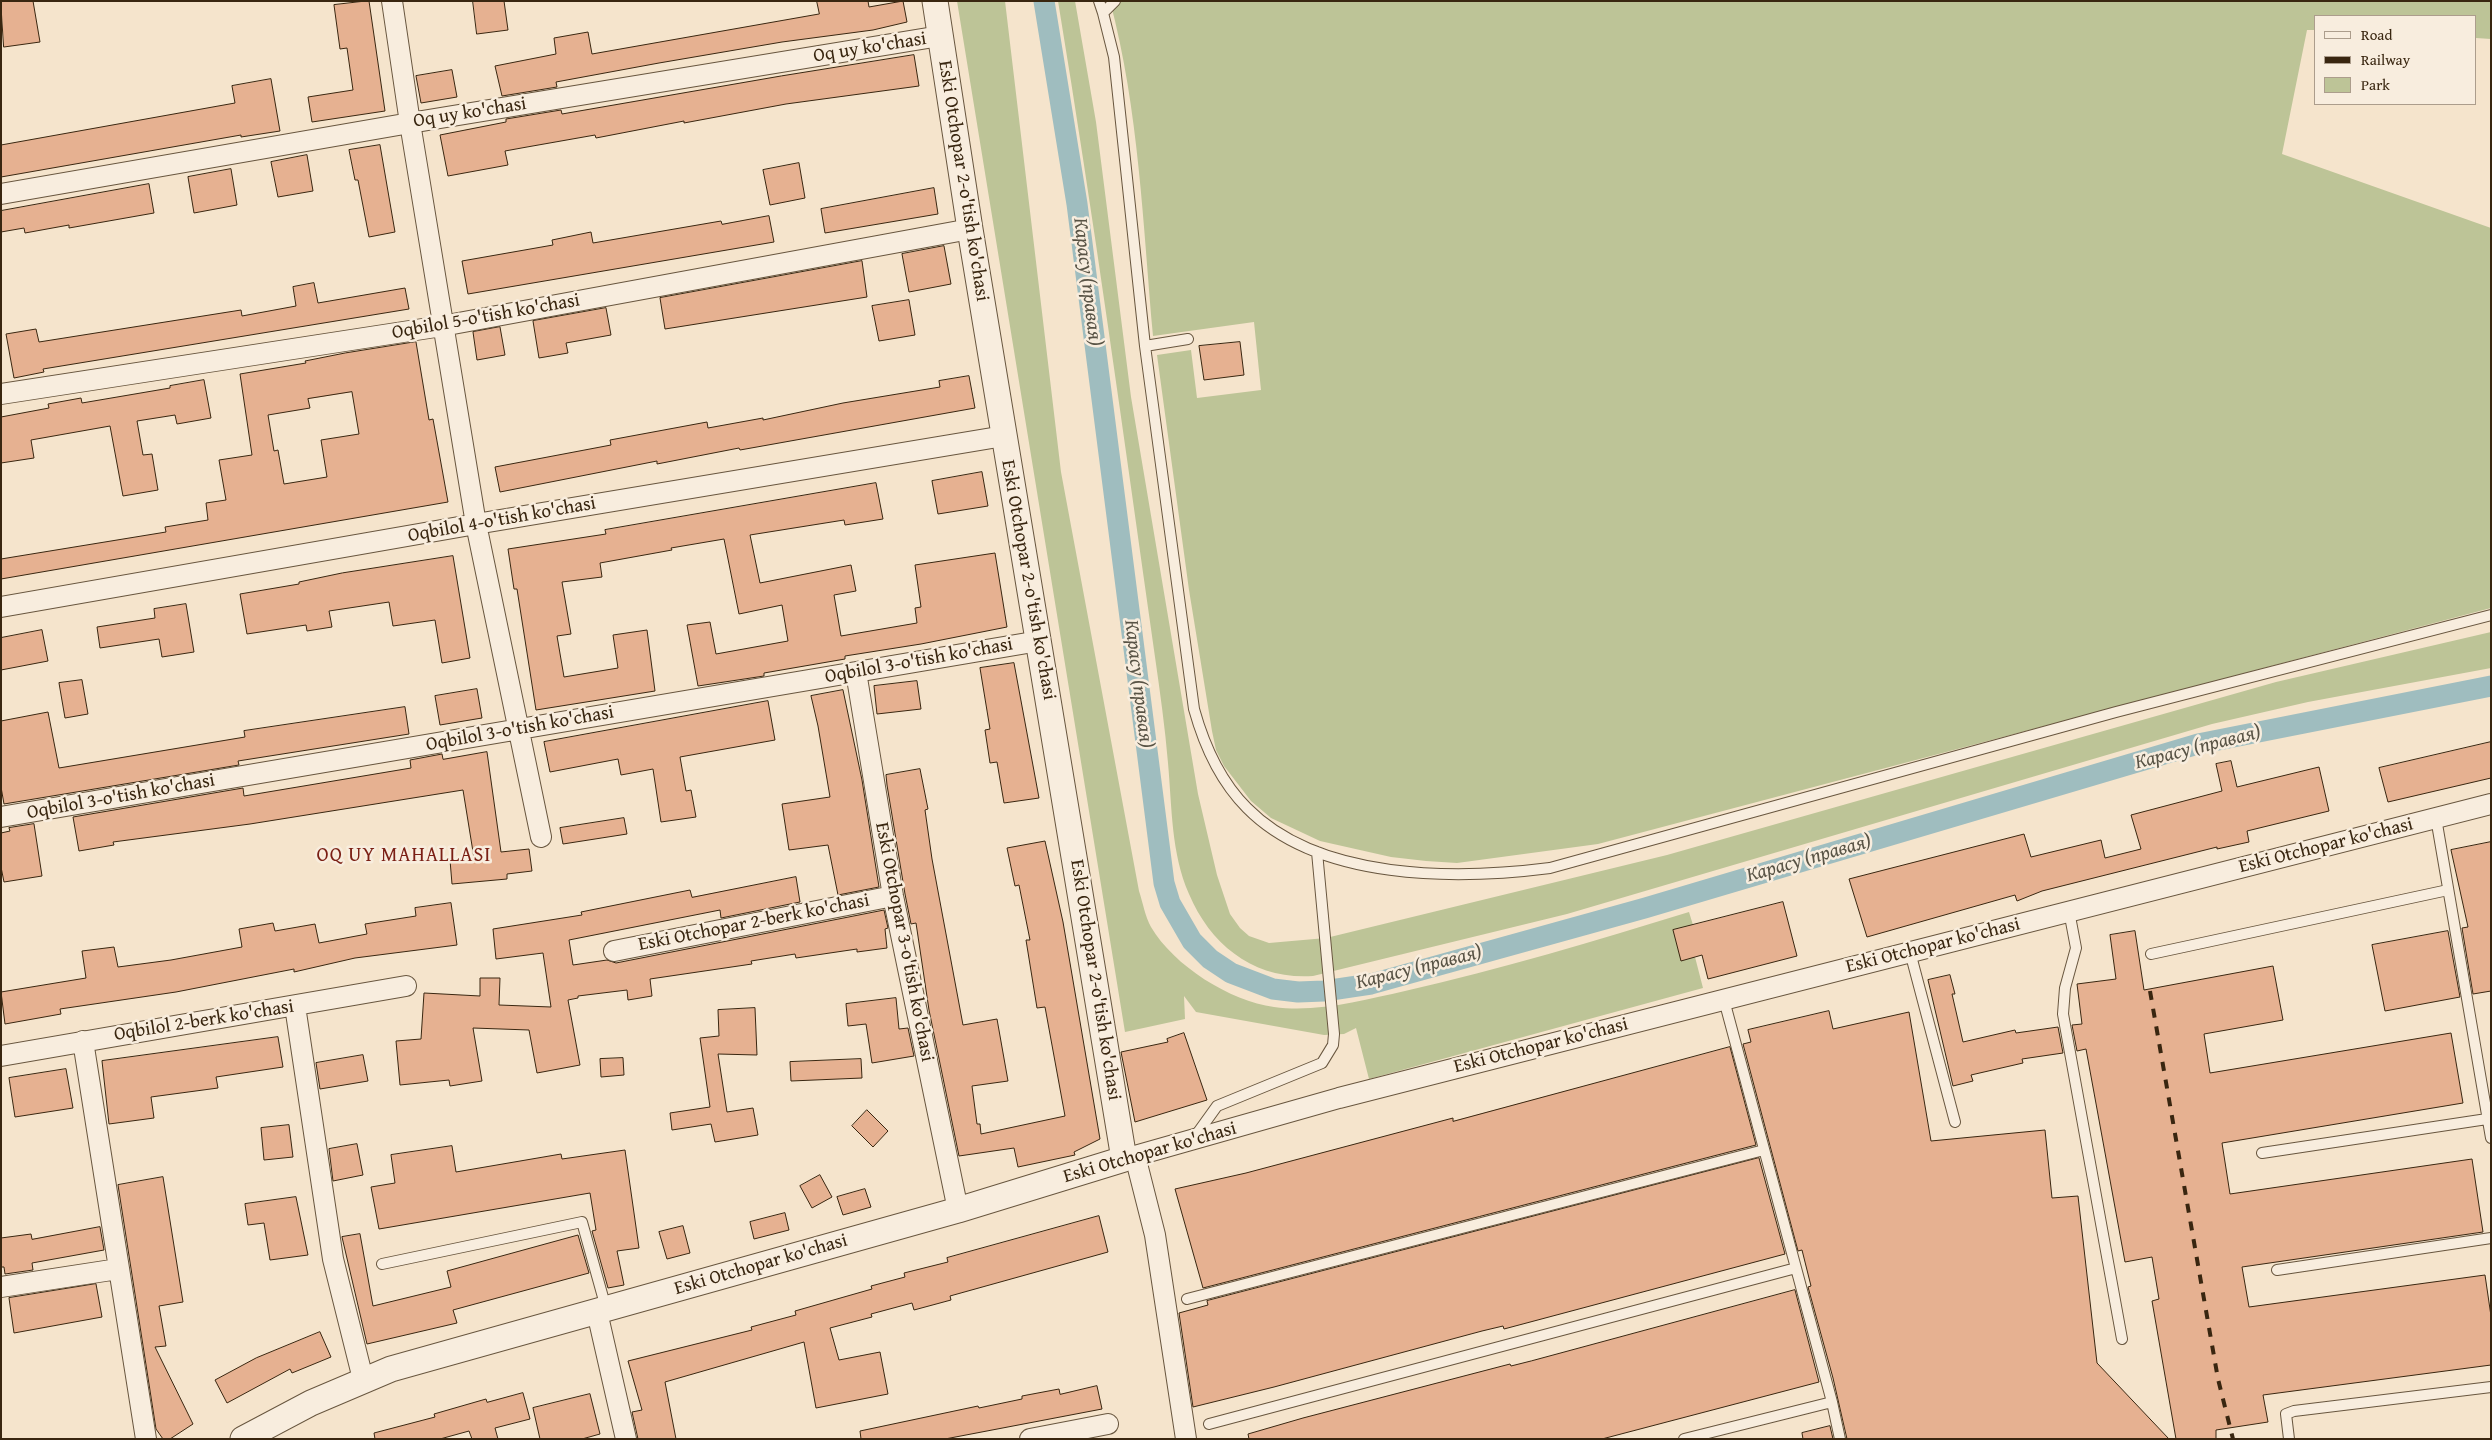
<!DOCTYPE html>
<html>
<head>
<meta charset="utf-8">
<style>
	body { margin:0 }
	#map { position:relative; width:2492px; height:1440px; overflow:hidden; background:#f5e4cc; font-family:"Gentium Book Plus",serif }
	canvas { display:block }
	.frame { position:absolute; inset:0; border:2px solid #392610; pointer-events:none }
	.legend { position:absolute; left:2314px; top:15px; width:162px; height:90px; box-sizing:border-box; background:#f8edde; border:1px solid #ac9d8c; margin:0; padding:6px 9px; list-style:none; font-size:15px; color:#392610 }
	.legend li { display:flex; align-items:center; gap:10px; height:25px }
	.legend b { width:25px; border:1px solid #ac9d8c }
</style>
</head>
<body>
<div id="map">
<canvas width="2492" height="1440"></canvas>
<div class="frame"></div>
<ul class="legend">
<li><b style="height:6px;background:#f8edde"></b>Road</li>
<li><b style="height:6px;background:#392610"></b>Railway</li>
<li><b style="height:14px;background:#bdc497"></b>Park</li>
</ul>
</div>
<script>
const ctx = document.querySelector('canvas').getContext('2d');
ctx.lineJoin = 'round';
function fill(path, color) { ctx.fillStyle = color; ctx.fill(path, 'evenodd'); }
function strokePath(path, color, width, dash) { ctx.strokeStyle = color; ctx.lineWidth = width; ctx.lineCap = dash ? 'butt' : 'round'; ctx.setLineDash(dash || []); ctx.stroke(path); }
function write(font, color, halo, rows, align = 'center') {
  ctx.font = font + ' "Gentium Book Plus",serif'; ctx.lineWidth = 5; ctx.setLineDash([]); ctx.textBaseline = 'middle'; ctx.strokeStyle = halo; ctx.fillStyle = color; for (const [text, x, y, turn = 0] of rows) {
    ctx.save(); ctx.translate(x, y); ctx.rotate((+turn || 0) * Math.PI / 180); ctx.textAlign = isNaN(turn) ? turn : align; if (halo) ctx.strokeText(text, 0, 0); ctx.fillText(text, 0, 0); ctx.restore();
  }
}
fill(new Path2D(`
	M957 1H1005L1061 472 1139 891C1143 903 1145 916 1151 927 1174 966 1230 1001 1274 1007 1317 1013 1364 1000 1405 991 1501 969 1595 941 1689 912L1693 925 1673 930 1695 957 1703 988 1369 1079 1356 1028 1344 1034 1324 1035 1196 1012 1184 996 1185 1019 1125 1032Z
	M1058 1H1075L1096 122 1131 397 1198 794 1217 875 1230 914 1240 928 1249 936 1269 943 1326 938 1667 855 2276 682 2491 632V668L2308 702 2212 724 1567 914 1313 976C1255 980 1211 946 1189 894 1171 853 1172 807 1168 763 1165 727 1160 692 1155 657 1124 438 1094 219 1058 1Z
	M1110 1H2491V39L2476 38V16H2316V30H2307L2282 154 2491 228V608L1598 844 1457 863 1426 861 1391 857 1320 841 1271 818 1251 801 1224 766 1216 750 1212 731 1189 590 1157 355 1191 350 1197 398 1261 390 1254 322 1153 336C1143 225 1139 110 1110 1Z`), '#bdc497');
strokePath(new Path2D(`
	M1044 1 1077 204 1164 883 1170 903 1192 941 1210 959 1231 973 1273 989 1298 992 1324 991 1371 984 1645 908 2198 744 2491 686`), '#9fbdbf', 21);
const building = new Path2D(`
	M1 1H33L40 42 4 47Z
	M369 1 385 111 312 122 308 97 353 90 347 48 340 49 334 5Z
	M473 1H504L508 30 477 34Z
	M817 1H868L869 7 903 1 907 22 873 30 782 42 659 63 556 82 557 87 502 96 495 66 556 54 554 38 588 32 592 54 819 14Z
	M914 55 919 86 786 104 684 123V121L596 138 595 135 527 147 505 151 508 165 448 176 440 135 506 122V119L561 110 562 114 781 76Z
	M452 70 457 97 421 103 416 76Z
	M271 79 280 131 241 137V135L1 177V145L235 103 232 86Z
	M380 145 395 232 369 237 358 180H355L349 150Z
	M307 155 313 191 278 197 271 162Z
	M799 163 805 198 770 205 763 170Z
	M231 169 237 205 194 213 188 177Z
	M149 184 154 213 69 228V225L25 233 24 228 1 232V211Z
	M934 188 938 214 825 233 821 209Z
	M769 216 774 242 468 294 462 261 553 245 552 240 591 232 593 243 721 221 722 224Z
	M944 246 951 284 909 292 902 254Z
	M862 261 867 297 665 329 660 298Z
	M314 283 318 303 405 288 409 309 43 369 44 372 14 378 6 334 36 329 39 342 241 310 242 316 296 306 293 287Z
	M909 300 915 335 879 341 872 306Z
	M606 308 611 335 566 343 568 353 539 358 533 321Z
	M500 327 505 355 477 360 473 332Z
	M416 342 429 420 433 419 448 502 1 579V559L166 532 165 527 208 520 206 503 226 500 219 460 252 455 240 374 306 363 305 361 345 353ZM352 392 359 434 321 440 327 477 284 484 278 450 274 451 268 415 310 408 308 399Z
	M1240 342 1244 375 1204 380 1199 346Z
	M969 376 975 408 740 450 739 448 657 464V461L500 492 495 467 611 445 610 440 707 422 708 428 763 418V420L843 403 940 387 939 381Z
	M204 380 211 418 177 424 175 415 137 421 143 455 152 454 158 490 123 496 110 426 31 440 34 458 1 463V417L49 408 48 404 81 398 82 403 170 388V386Z
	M982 472 988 506 938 514 932 481Z
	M876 483 883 519 845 525 844 520 750 535 760 583 851 565 856 591 834 595 841 636 917 623 915 608 921 607 915 565 995 553 1007 627 921 644 845 656V659L764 673V676L698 686 687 625 710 622 716 654 788 641 782 605 739 614 724 539 671 548 672 550 600 563 602 577 562 582 571 634 557 636 564 677 618 668 613 635 647 630 655 691 536 710 517 589H514L508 549 606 534 605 530Z
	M453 556 470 658 442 663 435 620 393 626 389 602 329 611 332 627 307 631 306 625 247 634 240 594 299 584V582L342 573Z
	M186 604 194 652 162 657 159 639 100 648 97 627 155 618 154 609Z
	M42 630 48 661 1 670V638Z
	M1014 663 1039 798 1004 803 997 762 990 763 985 730 990 729 980 668Z
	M82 680 88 714 65 718 59 683Z
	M917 681 921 709 877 714 874 686Z
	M477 689 482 718 440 725 435 696Z
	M843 690 862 780 879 887 838 895 828 845 789 850 782 804 830 797 818 726 811 696Z
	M768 701 775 740 680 757 686 791 691 790 696 817 661 822 653 769 621 775 618 759 550 772 544 742Z
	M405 707 409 734 238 761 239 765 4 804 1 787V721L48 712 59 768 245 737 244 731Z
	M2491 742V778L2388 802 2379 768Z
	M487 752 501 852 529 849 532 871 507 874V879L452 884 450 860 474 858 463 790 250 824 113 842 114 845 79 851 73 817 243 788 244 796 411 768 410 760 442 754 443 759Z
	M2231 761 2237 787 2319 767 2329 811 2247 831 2249 842 2217 849V847L2042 891 2017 901 2015 895 1867 937 1849 879 2024 834 2031 857 2101 840 2105 858 2141 849 2131 815 2222 791 2216 764Z
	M920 769 928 809 925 810 932 859 963 1025 997 1019 1008 1081 972 1086 977 1124H980L981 1134 1065 1116 1045 1007 1037 1008 1026 940H1030L1019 885 1015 886 1007 848 1045 841 1063 922 1100 1139 1074 1152 1075 1155 1018 1167 1014 1148 959 1156 929 1010 916 923 911 924 905 894 887 785 886 775Z
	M624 818 627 834 563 844 560 828Z
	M34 824 42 876 4 882 1 867V833L10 831 9 828Z
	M2491 842V991L2473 994 2462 928 2468 927 2451 850Z
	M796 877 800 902 721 918 720 910 569 940 573 965 607 960 616 963 884 910 888 928 885 929 887 948 857 952V949L796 958 795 954 751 961 752 964 650 979 652 996 628 1000 627 990 578 996V998L568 1000 580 1065 537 1073 529 1030 473 1028 482 1081 450 1086 449 1080 400 1085 396 1041 421 1039 424 993 480 996V978H500L499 1005 551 1007 543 953 496 959 493 929 582 915 581 912 690 890 692 897Z
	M1783 902 1797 956 1708 979 1702 955 1681 961 1673 930Z
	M451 903 457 945 355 958 294 972V969L176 992 60 1009 61 1014 5 1024 1 992 86 978 82 951 114 947 118 967 171 960 242 947 239 929 273 923 275 931 315 924 319 943 367 934 365 924 416 916 415 908Z
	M2135 931 2144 990 2273 966 2283 1020 2204 1034 2210 1073 2451 1033 2463 1103 2222 1143 2230 1194 2472 1159 2483 1232 2242 1267 2249 1307 2485 1275 2491 1316V1365L2263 1395 2268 1422 2216 1430V1439H2176L2152 1301 2159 1299 2152 1257 2125 1262 2086 1049 2077 1051 2072 1025 2082 1024 2077 984 2116 979 2110 935Z
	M2448 931 2460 997 2385 1011 2372 945Z
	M1950 975 1955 994H1952L1963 1042 2015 1030 2016 1033 2058 1027 2063 1053 2022 1059 2023 1063 1971 1075 1973 1081 1953 1086 1928 980Z
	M896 998 899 1029 908 1028 914 1056 872 1063 866 1024 848 1026 846 1004Z
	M755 1008 757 1055 718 1054 727 1112 753 1108 758 1135 715 1142 711 1124 672 1130 670 1113 710 1107 700 1038 719 1036 718 1010Z
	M1829 1011 1833 1029 1909 1012 1931 1141 2045 1130 2052 1198 2078 1196 2097 1363 2169 1439H1847L1833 1378 1808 1287 1811 1286 1802 1250 1798 1251 1743 1044 1751 1042 1748 1030Z
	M1184 1033 1207 1100 1135 1122 1121 1052 1168 1042 1167 1039Z
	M278 1037 283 1067 216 1077 218 1088 151 1097 154 1118 109 1124 102 1061Z
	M1730 1047 1756 1145 1203 1288 1175 1189 1246 1173 1453 1118V1121Z
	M363 1055 368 1081 320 1089 316 1063Z
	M623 1058 624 1075 601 1077 600 1059Z
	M861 1059 862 1078 791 1081 790 1062Z
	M66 1069 73 1108 15 1117 9 1078Z
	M867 1110 888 1131 873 1147 852 1126Z
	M289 1125 293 1157 264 1160 261 1128Z
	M357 1144 363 1175 333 1181 329 1149Z
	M452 1146 456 1172 561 1154 562 1159 625 1150 639 1248 617 1251 624 1285 608 1288 592 1231 596 1230 590 1193 379 1229 371 1187 395 1183 391 1155Z
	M1759 1158 1785 1254 1504 1329 1503 1326 1482 1331 1274 1387 1193 1407 1179 1313 1208 1305 1207 1301Z
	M820 1175 832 1197 812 1208 800 1186Z
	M163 1177 183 1302 159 1306 166 1346 155 1347 193 1424 170 1439H163L156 1429 118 1185Z
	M865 1189 871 1207 843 1215 837 1197Z
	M296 1197 308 1255 270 1260 264 1223 248 1225 245 1204Z
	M785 1213 789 1230 754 1239 750 1222Z
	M1099 1216 1108 1252 950 1296 951 1300 914 1310 912 1303 871 1314 872 1317 830 1328 839 1360 880 1352 888 1394 816 1408 804 1342 665 1382 676 1439H638L632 1412 642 1410 628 1361 752 1330 751 1327 796 1315 795 1311 872 1289 871 1286 905 1277 904 1273 948 1262 947 1258Z
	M683 1226 690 1253 667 1259 659 1232Z
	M100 1227 104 1250 32 1263 33 1270 5 1274 4 1267H1V1238L31 1234 32 1239Z
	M360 1234 373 1306 451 1287 447 1271 578 1235 589 1273 453 1310 457 1323 367 1344 342 1237Z
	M96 1284 102 1317 14 1333 9 1298Z
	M1795 1290 1819 1382 1602 1439H1249L1248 1434 1303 1418 1510 1364 1511 1366 1531 1361Z
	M320 1332 331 1357 292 1373 290 1369 227 1403 215 1380 256 1358Z
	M1097 1386 1102 1409 945 1439H861L860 1431 978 1406 979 1408 1022 1399V1396L1059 1389 1060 1394Z
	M523 1393 530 1419 495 1428 498 1439H472L469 1431 440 1439H375L374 1433 435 1417 434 1414 486 1399 487 1402Z
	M590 1394 600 1434 582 1439H540L533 1408Z
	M1830 1426 1833 1439H1803L1802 1433Z`);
fill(building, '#e6b191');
strokePath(building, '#392610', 1);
const service = new Path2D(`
	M1099 1 1103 13 1115 1
	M1103 13 1114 57 1145 346 1194 709C1204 745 1220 781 1247 808 1319 881 1456 880 1550 868L2116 712 2491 615
	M1145 346 1188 339
	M2436 818 2491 1138
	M2069 911 2076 948 2065 988 2063 1014 2122 1339
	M1910 952 1955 1122
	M2151 954 2448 890
	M1194 1138 1217 1106 1322 1063 1333 1045 1334 1034 1317 852
	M2262 1153 2487 1119
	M382 1264 582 1222 606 1308
	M2277 1270 2491 1238
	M1187 1299 1764 1150
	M1832 1402 1840 1439
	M1209 1424 1796 1268
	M1684 1439 1832 1402 1724 1000
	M2289 1439 2286 1414 2294 1411 2491 1387`);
const minor = new Path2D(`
	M392 1 410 123 476 524 541 837
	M1 194 410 123 940 36
	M1 394 442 326 970 229
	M1 607 476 524 1004 436
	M856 672 893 896 958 1210
	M1 817 1039 641
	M614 951 893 896
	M295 1006 333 1259 363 1379
	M83 1041 146 1439
	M1 1056 406 986
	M1135 1156 1155 1235 1186 1439
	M1124 1159 1339 1098 2491 804
	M1 1287 118 1269
	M597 1312 626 1439
	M1030 1439 1108 1424`);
const tertiary = new Path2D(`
	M243 1439 311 1403 391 1369 958 1210 1124 1159 970 229 935 1`);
strokePath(service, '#68563f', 12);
strokePath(minor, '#68563f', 22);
strokePath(tertiary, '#68563f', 27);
strokePath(service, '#f8edde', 10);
strokePath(minor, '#f8edde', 20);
strokePath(tertiary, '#f8edde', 25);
strokePath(new Path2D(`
	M2150 991 2218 1379 2233 1439`), '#392610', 4, [9, 9]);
write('19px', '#392610', '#f8edde', [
	["Oq uy ko'chasi",870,48,-9],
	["Oq uy ko'chasi",470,113,-9],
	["Eski Otchopar 2-o'tish ko'chasi",963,181,81],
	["Oqbilol 5-o'tish ko'chasi",486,317,-10],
	["Oqbilol 4-o'tish ko'chasi",502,520,-10],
	["Eski Otchopar 2-o'tish ko'chasi",1028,580,80],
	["Oqbilol 3-o'tish ko'chasi",919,661,-10],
	["Oqbilol 3-o'tish ko'chasi",520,729,-10],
	["Oqbilol 3-o'tish ko'chasi",121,797,-10],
	["Eski Otchopar ko'chasi",2326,846,-14],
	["Eski Otchopar 2-berk ko'chasi",754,923,-11],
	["Eski Otchopar 3-o'tish ko'chasi",904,942,79],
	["Eski Otchopar ko'chasi",1933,946,-14],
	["Eski Otchopar 2-o'tish ko'chasi",1095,980,81],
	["Oqbilol 2-berk ko'chasi",204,1021,-9],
	["Eski Otchopar ko'chasi",1541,1046,-14],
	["Eski Otchopar ko'chasi",1150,1153,-16],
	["Eski Otchopar ko'chasi",761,1265,-16]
]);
write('italic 20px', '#585345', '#f8edde', [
	["Карасу (правая)",1087,282,83],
	["Карасу (правая)",1138,684,83],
	["Карасу (правая)",2198,748,-14],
	["Карасу (правая)",1809,859,-16],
	["Карасу (правая)",1419,968,-14]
]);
ctx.letterSpacing = '1px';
write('20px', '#7a1f14', '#f8edde', [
	["OQ UY MAHALLASI",404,856]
]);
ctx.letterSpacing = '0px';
</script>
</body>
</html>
